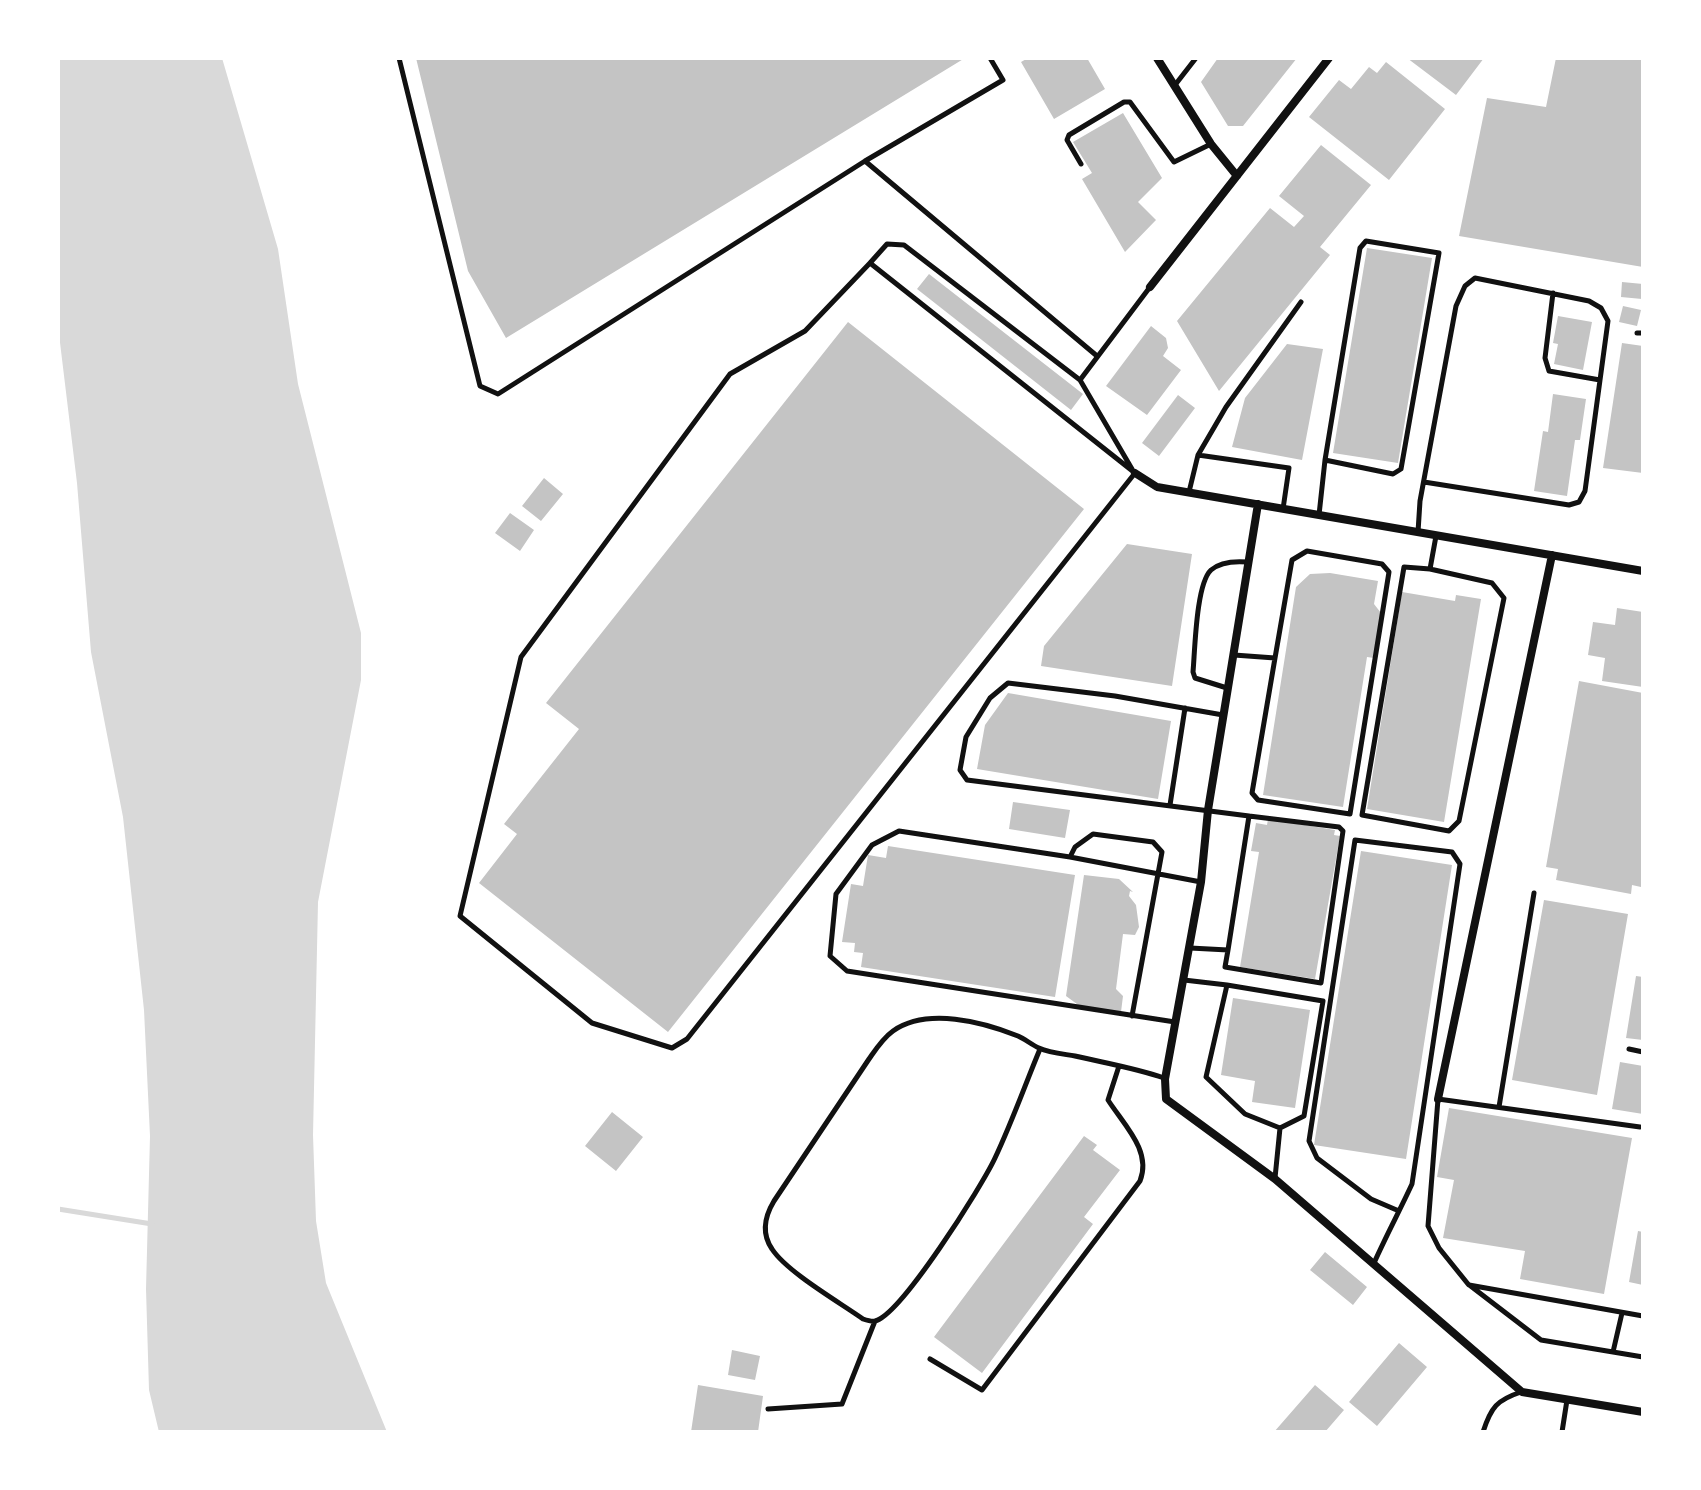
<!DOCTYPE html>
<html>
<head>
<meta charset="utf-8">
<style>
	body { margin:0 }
	#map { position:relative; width:1701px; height:1490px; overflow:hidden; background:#fff; font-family:Arial,sans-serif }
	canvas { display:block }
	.frame { position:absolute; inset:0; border:60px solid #fff; pointer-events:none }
</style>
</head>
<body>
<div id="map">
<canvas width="1701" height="1490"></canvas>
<div class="frame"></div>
</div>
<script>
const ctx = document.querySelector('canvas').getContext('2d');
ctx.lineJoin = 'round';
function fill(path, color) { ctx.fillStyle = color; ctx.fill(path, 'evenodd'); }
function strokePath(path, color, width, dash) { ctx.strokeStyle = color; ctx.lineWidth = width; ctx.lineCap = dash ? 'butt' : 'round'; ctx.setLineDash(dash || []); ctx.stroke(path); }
fill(new Path2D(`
	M58 58H222L278 249 298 384 361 633V680L318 902 313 1135 316 1221 326 1283 387 1432H159L149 1390 146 1289 150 1136 144 1010 123 817 91 652 77 483 58 326Z`), '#d9d9d9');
strokePath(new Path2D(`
	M58 1209 152 1224`), '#d9d9d9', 5);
fill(new Path2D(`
	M416 58H965L506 338 468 271Z
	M1028 58H1087L1105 89 1054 119 1021 62Z
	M1218 58H1297L1243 126H1228L1201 82Z
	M1407 58H1484L1456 95Z
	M1556 58H1643V267L1459 236 1487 98 1546 107Z
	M1386 62 1445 109 1389 180 1309 117 1339 80 1351 89 1369 67 1377 73Z
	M1123 113 1162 178 1138 202 1156 220 1125 252 1082 179 1092 173 1073 142Z
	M1321 145 1371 185 1320 247 1330 255 1219 391 1177 321 1270 208 1294 227 1304 216 1279 196Z
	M1367 248 1432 258 1398 463 1333 453Z
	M929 274 1083 394 1071 410 917 289Z
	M1622 282 1643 284 1642 299 1621 297Z
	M1623 306 1641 310 1637 326 1619 322Z
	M1558 316 1592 322 1583 370 1554 364 1558 344 1553 343Z
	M848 322 1084 509 668 1032 479 883 517 834 504 824 579 729 546 703Z
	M1151 326 1166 338 1168 348 1163 356 1181 370 1147 415 1106 386Z
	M1622 343 1643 346V473L1603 468Z
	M1287 344 1323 349 1302 460 1232 447 1245 398Z
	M1553 394 1586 399 1580 440H1575L1567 496 1534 491 1543 431 1548 432Z
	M1178 395 1195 408 1159 456 1142 443Z
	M544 478 563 494 541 521 522 506Z
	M510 513 534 530 520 551 495 533Z
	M1127 544 1192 554 1172 686 1041 666 1044 646Z
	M1330 573 1378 581 1374 604 1381 613 1374 658 1367 657 1343 807 1263 795 1296 587 1310 574Z
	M1402 592 1455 601 1456 595 1481 599 1444 822 1367 809Z
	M1617 608 1643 612V687L1602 681 1605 658 1588 655 1593 622 1615 625Z
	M1579 681 1643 693V878L1641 887 1632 885 1631 894 1556 880 1558 869 1546 867Z
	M1008 693 1171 721 1158 799 977 769 985 725Z
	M1013 802 1070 810 1065 838 1009 829Z
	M1268 819 1335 830 1334 835 1340 836 1315 979 1240 967 1259 852 1251 851 1256 823 1267 825Z
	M888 846 1075 875 1055 997 861 967 863 953 854 952 855 943 842 942 851 884 863 886 868 855 886 858Z
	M1361 851 1452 865 1406 1159 1314 1145Z
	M1084 875 1119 879 1133 892 1130 891 1129 896 1136 905 1139 927 1135 935 1123 934 1116 989 1123 996 1121 1012 1081 1007 1066 996Z
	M1544 900 1628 914 1597 1095 1512 1080Z
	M1636 976 1643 977V1040L1626 1038Z
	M1233 998 1310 1010 1295 1108 1252 1102 1255 1081 1221 1075Z
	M1620 1062 1643 1066V1114L1612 1109Z
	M1449 1108 1632 1138 1604 1294 1520 1279 1525 1251 1443 1238 1454 1180 1437 1177Z
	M612 1112 643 1137 616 1171 585 1146Z
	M1084 1136 1097 1145 1093 1150 1120 1170 1084 1217 1093 1224 982 1373 934 1337Z
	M1638 1231 1643 1232V1285L1629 1282Z
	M1325 1252 1367 1287 1353 1305 1310 1270Z
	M1399 1343 1427 1367 1377 1426 1349 1402Z
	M732 1350 760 1356 755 1380 728 1375Z
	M698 1385 763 1396 758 1432H691Z
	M1315 1385 1344 1410 1325 1432H1274Z`), '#c4c4c4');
strokePath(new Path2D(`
	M399 58 480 386 498 394 865 161 1003 80 990 58
	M1175 85 1196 58
	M865 161 1097 356
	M1081 164 1067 140 1069 135 1124 102H1130L1174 162 1211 144
	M870 263 1135 473 687 1039 672 1048 592 1023 460 916 521 657 730 374 805 331Z
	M870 263 887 244 904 245 1080 380 1132 469
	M1553 293 1545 358 1549 371 1600 380
	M1637 333H1643
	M1080 380 1150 287
	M1198 455 1289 468 1283 509
	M1189 492 1198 455 1226 407 1301 302
	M1319 515 1325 460 1360 248 1366 241 1439 253 1401 469 1393 474 1325 460
	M1418 532 1420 501 1456 306 1465 286 1475 278 1589 301 1601 308 1608 321 1585 491 1579 502 1569 505 1424 482
	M1430 569 1404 567 1362 815 1449 831 1459 821 1504 598 1492 583 1430 569 1436 536
	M1234 655 1275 658 1292 560 1307 551 1382 564 1389 572 1350 814 1258 800 1252 793 1275 658
	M1227 688 1195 678 1193 672C1195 650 1196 584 1211 570 1220 562 1236 561 1248 562
	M1223 715 1115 696 1008 683 990 698 966 737 960 770 967 780 1249 816
	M1170 805 1185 708
	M1070 857 1075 847 1093 834 1153 842 1162 852 1132 1016
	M1190 948 1228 950 1249 816 1339 827 1343 831 1321 983 1225 967 1228 950
	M1184 980 1227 985
	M1175 1022 847 971 830 956 836 894 872 845 899 831 1070 857 1201 882
	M1040 1049C1025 1085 1012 1122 995 1158 982 1186 901 1315 875 1321 872 1322 866 1320 863 1319 839 1302 787 1272 772 1249 761 1233 765 1216 774 1201L869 1059C876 1049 883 1038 893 1031 927 1007 983 1022 1018 1036 1025 1039 1032 1045 1039 1048 1050 1053 1064 1054 1075 1056 1105 1063 1135 1068 1164 1078
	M1629 1049 1643 1052
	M1499 1107 1534 893
	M1640 1127 1438 1099 1428 1226 1439 1248 1468 1284 1541 1340 1643 1357
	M1275 1178 1280 1128 1304 1116 1323 1001 1227 985 1206 1077 1245 1114 1280 1128
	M1374 1263C1386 1236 1400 1210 1412 1184L1460 864 1452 852 1355 840 1309 1141 1317 1158 1371 1199 1399 1211
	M1469 1285 1643 1316
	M1613 1352 1622 1313
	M930 1359 982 1390 1140 1181C1152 1151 1124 1125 1108 1100L1119 1066
	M768 1409 842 1404 875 1321
	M1483 1432C1491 1407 1497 1400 1521 1392
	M1562 1432 1567 1400`), '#111', 5);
strokePath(new Path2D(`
	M1157 58 1211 144 1237 176
	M1150 287 1329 58
	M1135 473 1157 487 1643 571
	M1258 504 1208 810 1201 882 1165 1079 1166 1099 1275 1179 1522 1392 1643 1412
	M1438 1099 1552 555`), '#111', 8);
</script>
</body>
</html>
